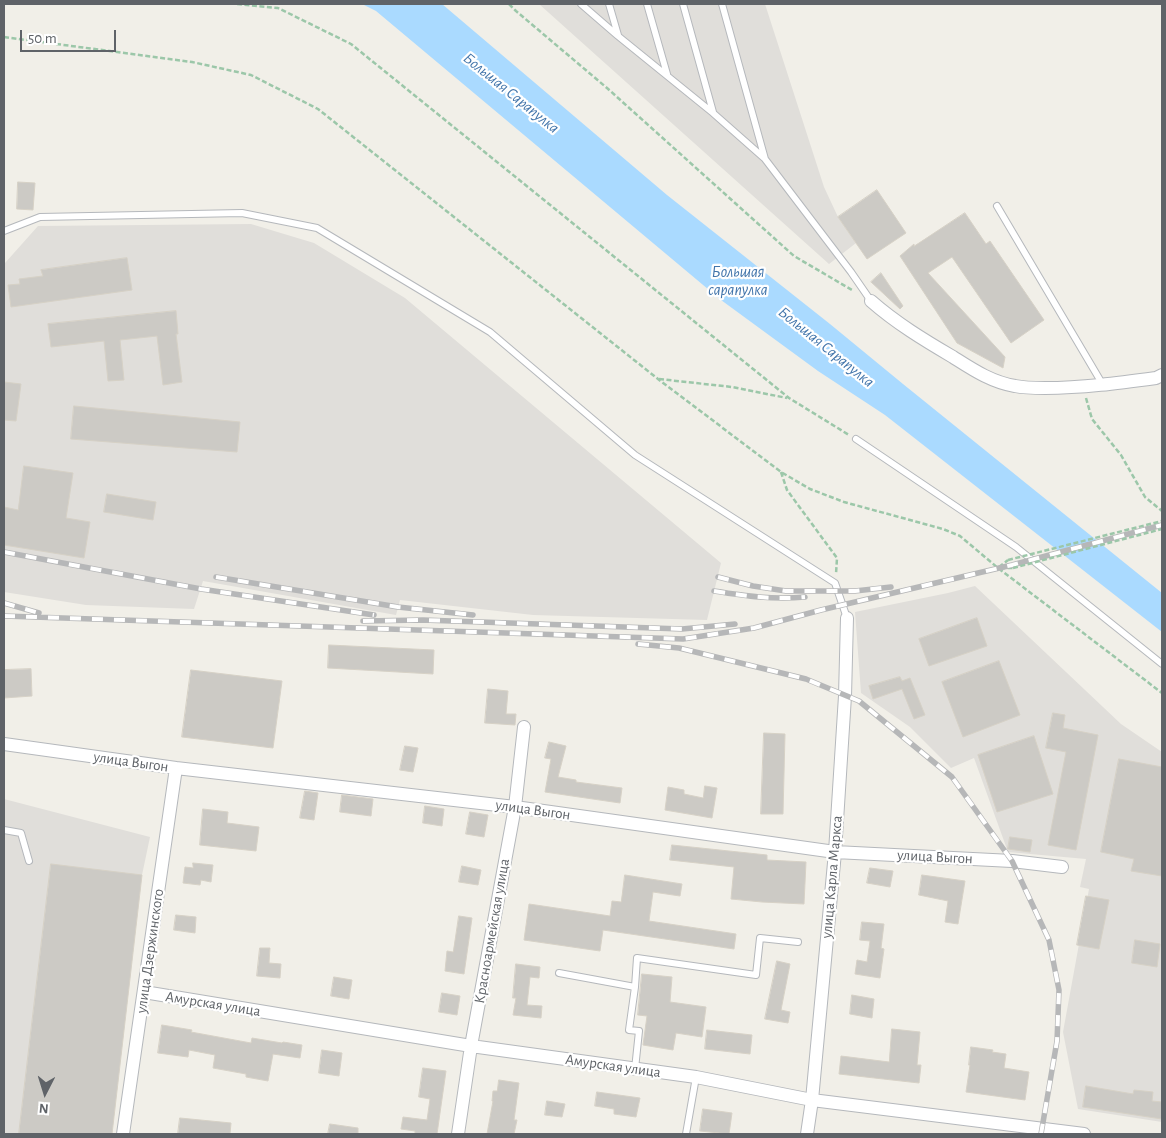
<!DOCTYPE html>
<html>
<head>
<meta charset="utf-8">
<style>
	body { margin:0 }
	#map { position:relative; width:1166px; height:1138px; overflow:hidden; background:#f1efe8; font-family:"Alegreya Sans",sans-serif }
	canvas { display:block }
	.frame { position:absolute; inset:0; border:5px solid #5f6368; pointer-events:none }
	.north { position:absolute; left:20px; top:1068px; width:50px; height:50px; -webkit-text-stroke:4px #fff; paint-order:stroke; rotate:185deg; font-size:14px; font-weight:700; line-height:20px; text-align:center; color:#5f6368 }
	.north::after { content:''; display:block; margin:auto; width:18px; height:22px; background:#5f6368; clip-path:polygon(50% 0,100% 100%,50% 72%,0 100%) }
	.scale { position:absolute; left:20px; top:30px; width:96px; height:22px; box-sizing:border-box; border:2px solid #5f6368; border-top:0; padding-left:6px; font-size:15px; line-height:18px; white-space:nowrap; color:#5f6368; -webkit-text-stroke:4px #fff; paint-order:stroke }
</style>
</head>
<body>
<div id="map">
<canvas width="1166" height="1138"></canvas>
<div class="frame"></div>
<div class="north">N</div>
<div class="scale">50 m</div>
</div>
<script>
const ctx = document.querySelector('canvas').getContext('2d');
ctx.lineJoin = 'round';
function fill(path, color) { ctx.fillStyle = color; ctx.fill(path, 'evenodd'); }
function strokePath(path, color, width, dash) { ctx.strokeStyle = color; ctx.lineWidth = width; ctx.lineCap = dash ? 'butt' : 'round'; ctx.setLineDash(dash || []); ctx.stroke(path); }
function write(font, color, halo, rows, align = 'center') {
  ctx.font = font + ' "Alegreya Sans",sans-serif'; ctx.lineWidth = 4.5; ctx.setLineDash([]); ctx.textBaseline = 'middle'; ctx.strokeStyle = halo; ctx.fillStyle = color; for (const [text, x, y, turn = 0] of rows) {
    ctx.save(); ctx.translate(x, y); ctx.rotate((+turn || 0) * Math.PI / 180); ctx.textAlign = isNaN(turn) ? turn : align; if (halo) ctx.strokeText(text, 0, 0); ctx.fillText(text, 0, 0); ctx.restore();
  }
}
fill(new Path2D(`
	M539 4H765L824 187 838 217 856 243 829 264Z
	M251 224 314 243 405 298 721 563 707 620 533 615 400 600 396 615 203 581 194 609 86 605 4 592V277L5 263 38 226Z
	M975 586 1121 724 1162 752V1122L1078 1109 1063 1032 1089 889 1080 887 1086 859 1008 852 974 758 951 768 910 727 861 693 855 612 948 593Z
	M4 799 150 837 142 875 112 1134H4Z`), '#e0deda');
fill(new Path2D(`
	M362 4H442L667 195 830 324 903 384 1162 593V632L885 415 818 371 721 300 376 11Z`), '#aadaff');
const building = new Path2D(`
	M18 182 35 183 33 210 17 209Z
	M877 190 906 233 867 259 838 217Z
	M965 213 986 244 990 241 1044 320 1011 343 952 257 928 273 1005 357 1003 368 957 343 900 256 914 244V246Z
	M127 258 132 290 11 307 8 285 20 284 19 279 43 276 41 270Z
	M881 273 903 306 900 309 871 282Z
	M176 311 178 334H176L182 382 163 385 157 336 120 340 124 380 108 381 104 341 51 347 48 324Z
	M4 382 21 384 16 421 4 420Z
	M74 406 240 422 237 452 71 439Z
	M24 466 73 473 66 518 90 522 84 558 4 545V507L18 510Z
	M107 494 156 502 153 520 104 512Z
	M977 618 987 646 929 666 919 639Z
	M329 645 434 650 433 674 328 668Z
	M999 661 1020 715 963 737 942 682Z
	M31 669 32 696 4 698V670Z
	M191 670 282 681 273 748 182 737Z
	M900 677 902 681 910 678 925 715 914 719 902 689 873 699 869 686Z
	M488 689 508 691 506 714H516L515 725 485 723Z
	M1053 713 1065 715 1063 728 1098 735 1076 850 1048 845 1066 752 1046 748Z
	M764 733 785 734 783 814H761Z
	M1034 736 1053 794 997 812 978 755Z
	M549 742 566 746 558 777 576 780V782L622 788 620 803 545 792 551 759 545 758Z
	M405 746 418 748 413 772 400 770Z
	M1119 759 1162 767V876L1131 871 1134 859 1101 852Z
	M705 786 717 788 712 818 665 810 668 787 684 790V794L703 798Z
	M305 791 318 793 314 820 300 818Z
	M342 795 373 799 371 816 340 812Z
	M425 806 444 809 442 826 423 823Z
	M203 809 228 812 227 823 259 827 256 851 200 845Z
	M470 812 488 815 484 837 466 834Z
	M1010 837 1032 840 1030 852 1008 849Z
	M672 845 767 855V860L806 862 804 904 762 902 731 899 734 867 670 860Z
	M193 863 213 865 211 882 201 880 200 885 183 883 185 867 193 868Z
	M51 864 142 875 112 1134H19Z
	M462 866 481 870 478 885 459 882Z
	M870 868 893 871 890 887 867 883Z
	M625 875 682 884 680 896 653 892 649 921 736 934 734 949 603 930 600 951 524 940 529 904 610 916 612 901 621 902Z
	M922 875 965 881 958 924 945 922 948 901 919 895Z
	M1086 896 1109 900 1099 949 1077 945Z
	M176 915 196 917 195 933 174 930Z
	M459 916 472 918 464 974 445 971 447 951 453 952Z
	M862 922 884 924 881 948 884 949 880 978 855 974 857 960 867 962 870 941 860 940Z
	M1135 940 1160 944 1157 967 1132 963Z
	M260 948H270L269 963 281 964 280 978 257 976Z
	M777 961 790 964 781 1010 790 1012 788 1023 765 1019Z
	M516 964 540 967 539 978 530 977 527 1005 542 1006 541 1018 513 1015 516 998H513Z
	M642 974 672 977 670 1002 706 1007 702 1037 676 1033 673 1050 643 1045 647 1016 638 1015Z
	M334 977 352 980 349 999 331 996Z
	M442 993 460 996 457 1015 439 1012Z
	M852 995 874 999 872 1018 850 1014Z
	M162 1025 192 1030 191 1032 251 1043 252 1038 282 1043 283 1042 302 1045 300 1058 273 1054 268 1081 246 1077V1074L213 1068 215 1055 189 1050 188 1057 158 1053Z
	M892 1029 920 1032 917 1065H921L919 1083 839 1074 841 1056 889 1062Z
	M707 1030 752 1035 750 1054 705 1049Z
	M971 1047 993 1050 992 1052 1006 1054 1004 1068 1029 1072 1025 1100 966 1092 970 1065H969Z
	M322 1050 342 1053 339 1076 319 1073Z
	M423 1068 446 1071 437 1134H415V1131L401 1129 403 1117 427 1120 430 1099 419 1097Z
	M499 1080 519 1083 514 1120H517L514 1134H487L493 1101H492L493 1091H497Z
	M1086 1086 1133 1094 1134 1090 1153 1092 1152 1101 1162 1102V1119L1083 1107Z
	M597 1092 640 1098 636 1117 614 1114V1109L595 1106Z
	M547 1101 565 1104 562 1117 545 1115Z
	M703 1109 732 1113 729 1134 700 1131Z
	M180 1118 231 1123 230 1134H178Z
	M330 1124 358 1128V1134H328Z`);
fill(building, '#cccac5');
strokePath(building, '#d6d1c6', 1);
const lane = new Path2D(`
	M581 4 618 36 713 113 764 158
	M609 4 618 35
	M647 4 667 74
	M683 4 713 112
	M722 4 765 159 851 272 871 301
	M997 206 1103 385
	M4 231 40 217 242 213 317 228 490 332 635 455 835 583 847 618
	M856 439 1016 547 1162 664
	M4 830 21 833 29 861
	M559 973 635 987 637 958 756 975 760 938 798 942
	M635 987 629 1030 639 1031 635 1069
	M686 1134 696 1077`);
const street = new Path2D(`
	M871 301C896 323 924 340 953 357 972 369 991 382 1015 386 1025 388 1035 388 1045 388 1082 388 1119 383 1156 378L1162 375
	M4 744 176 768 515 807 835 852 1012 861 1062 867
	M144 992 471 1046 696 1077 812 1100 1084 1134
	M123 1134 176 768
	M458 1134 471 1046 515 807 524 727
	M807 1134 812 1100 835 852 845 696 847 618`);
strokePath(lane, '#b5b8bc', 8);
strokePath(street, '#b5b8bc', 14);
strokePath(new Path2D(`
	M237 4 278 8 351 44 789 398 849 435
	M509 4 516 11 607 88 794 256 852 290
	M4 37 192 62 251 75 318 109 658 379 781 472 810 489 844 502 943 529 960 536 998 568 1162 693
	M659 379 732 387 787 398
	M1086 398 1092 419 1121 455 1145 497 1162 511
	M781 472 787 490 837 558 836 574
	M999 567 1008 560
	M1000 568H1013`), '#9cc7a9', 2.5, [5, 2.5]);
strokePath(lane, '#fff', 6);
strokePath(street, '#fff', 12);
const rail = new Path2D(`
	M4 552 201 589 374 615
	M216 577 398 607 473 615
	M718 577 753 586 786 591H855L891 587
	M714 591C746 596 773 600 805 597
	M4 603 39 613
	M4 616 683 639 754 628 821 610 1012 565 1162 525
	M363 621 423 620 682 629 735 624
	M638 644 679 648 806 679 859 701 952 777 1012 861 1049 940 1059 990 1057 1041 1041 1134`);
strokePath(rail, '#b6b7b8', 5.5);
strokePath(rail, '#fff', 4, [11]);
strokePath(new Path2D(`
	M1008 560 1162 521
	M1013 568 1162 529`), '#9cc7a9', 2.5, [5, 2.5]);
write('15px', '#5f6368', '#fff', [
	["улица Выгон",131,762,8],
	["улица Выгон",533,810,8],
	["улица Выгон",935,857,3],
	["улица Карла Маркса",832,877,-85],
	["Красноармейская улица",492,931,-80],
	["улица Дзержинского",150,951,-82],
	["Амурская улица",213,1004,9],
	["Амурская улица",613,1066,8]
]);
write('italic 16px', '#4174aa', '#fff', [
	["Большая Сарапулка",511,93,39],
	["Большая",738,272],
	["сарапулка",738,290],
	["Большая Сарапулка",826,347,39]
]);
</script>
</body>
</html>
